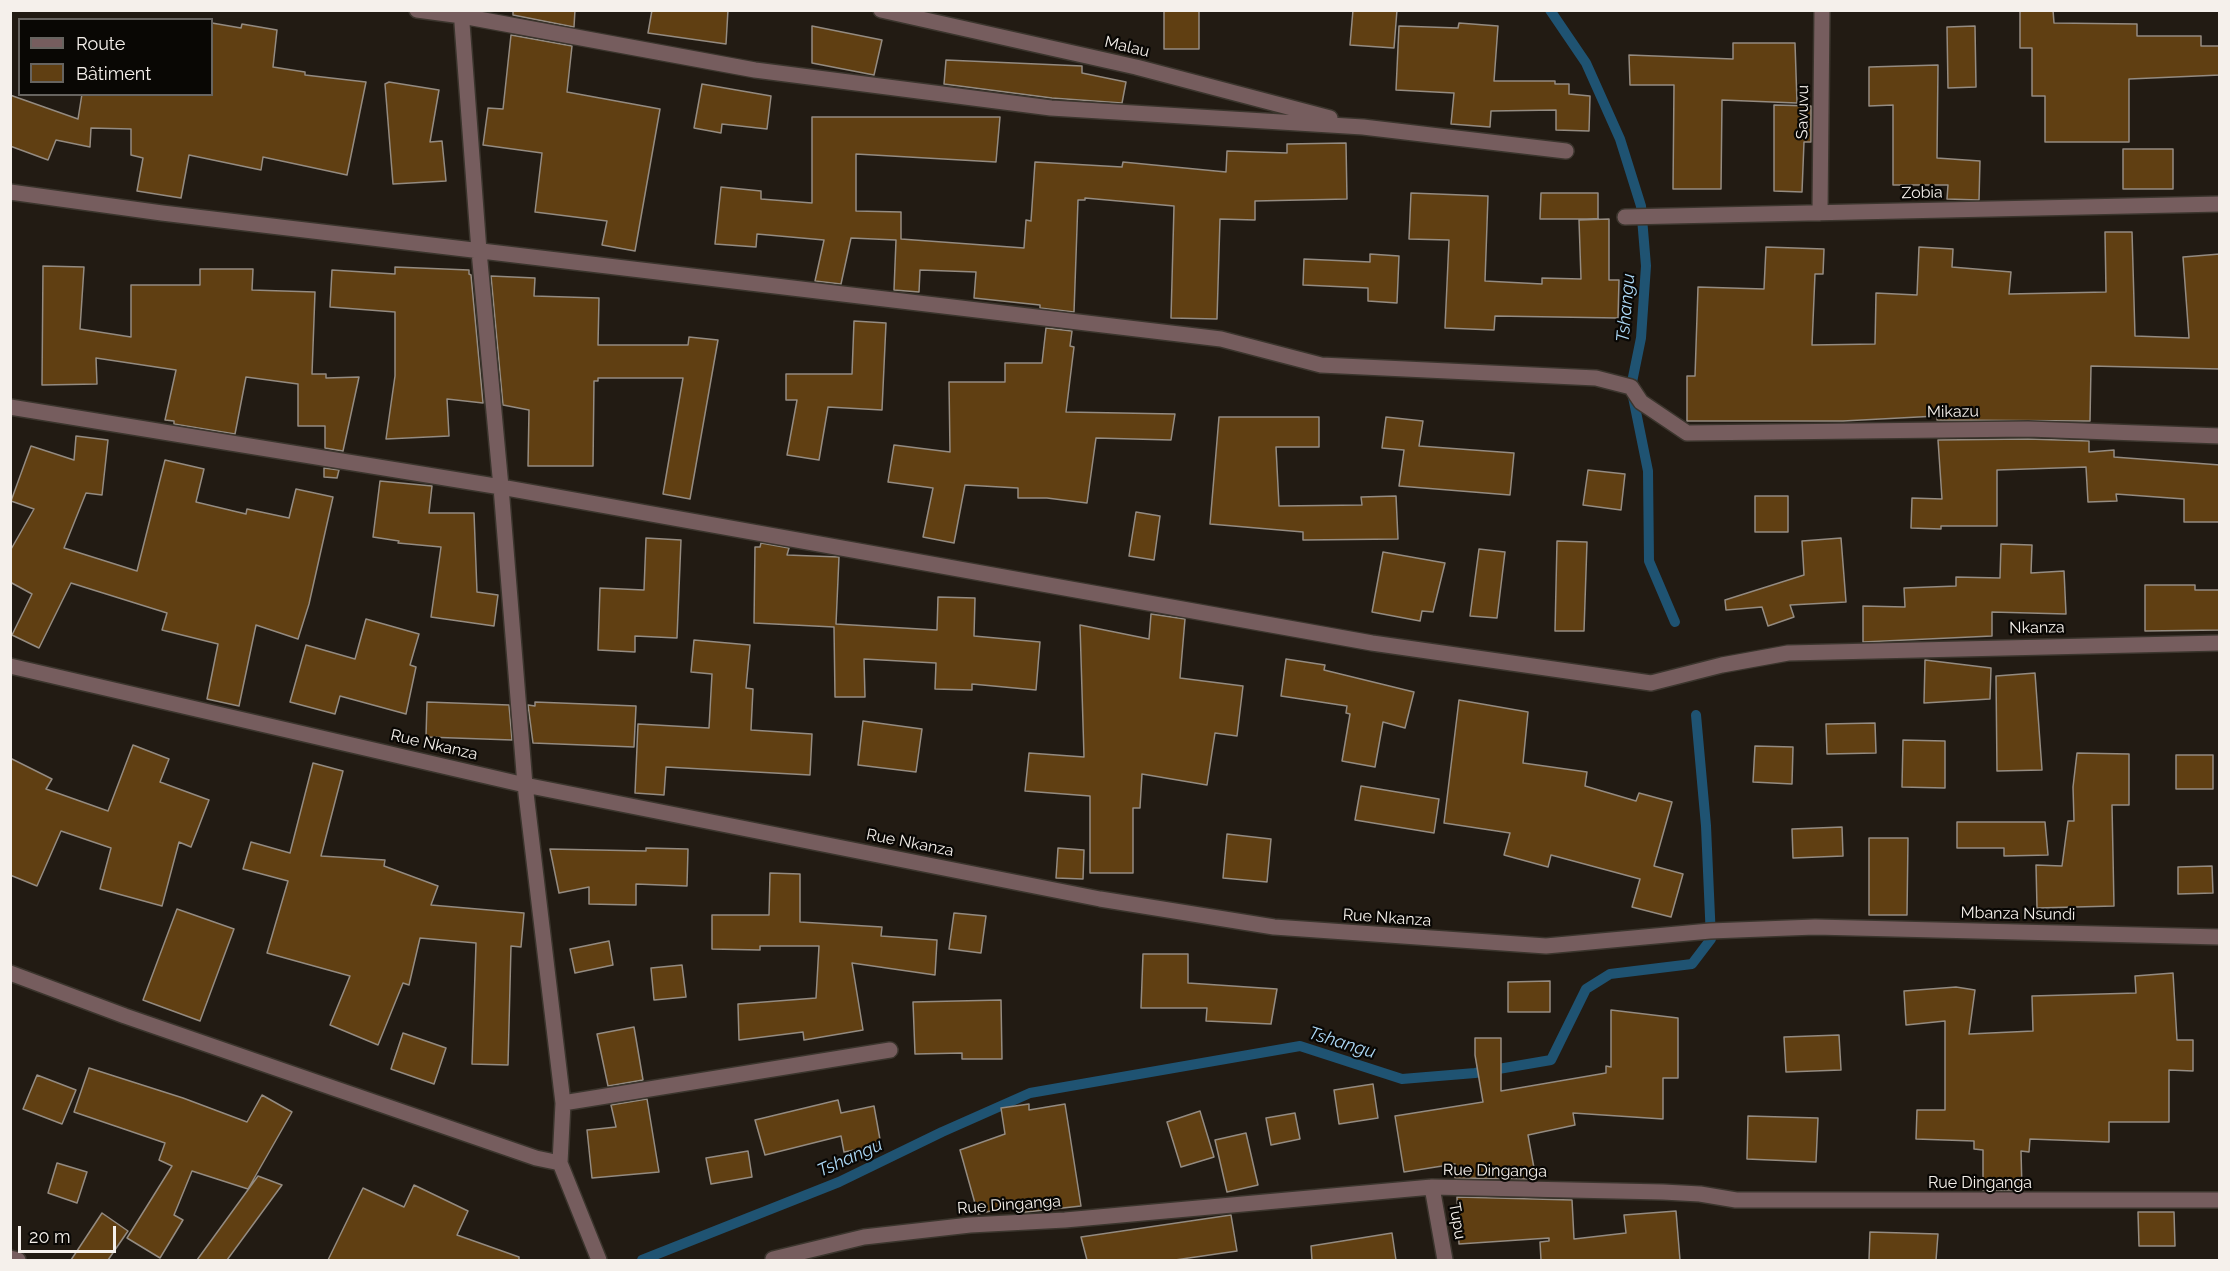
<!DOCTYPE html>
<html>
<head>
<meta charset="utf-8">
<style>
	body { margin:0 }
	#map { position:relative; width:2230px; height:1271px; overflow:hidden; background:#221b13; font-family:Raleway,sans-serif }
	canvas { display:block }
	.frame { position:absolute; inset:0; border:12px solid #f5f0eb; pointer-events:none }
	.legend { position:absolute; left:18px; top:18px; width:195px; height:78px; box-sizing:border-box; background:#090704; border:2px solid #676460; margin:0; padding:8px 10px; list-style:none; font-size:18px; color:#f5f0eb }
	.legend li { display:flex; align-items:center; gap:12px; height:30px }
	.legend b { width:30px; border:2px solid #676460 }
	.scale { position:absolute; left:18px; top:1226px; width:98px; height:27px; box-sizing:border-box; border:3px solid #f5f0eb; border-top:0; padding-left:8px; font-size:18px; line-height:21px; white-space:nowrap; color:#f5f0eb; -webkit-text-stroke:4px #090704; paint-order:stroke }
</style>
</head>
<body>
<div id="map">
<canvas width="2230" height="1271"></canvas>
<div class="frame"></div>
<ul class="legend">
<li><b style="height:8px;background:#765d5e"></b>Route</li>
<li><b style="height:16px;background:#603f12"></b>Bâtiment</li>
</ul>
<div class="scale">20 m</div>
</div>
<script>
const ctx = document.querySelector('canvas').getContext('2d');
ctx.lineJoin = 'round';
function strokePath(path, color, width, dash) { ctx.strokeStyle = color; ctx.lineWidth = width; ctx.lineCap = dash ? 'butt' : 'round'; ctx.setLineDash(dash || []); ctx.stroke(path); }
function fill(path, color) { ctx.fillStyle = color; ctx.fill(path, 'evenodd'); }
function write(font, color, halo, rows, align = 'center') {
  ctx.font = font + ' Raleway,sans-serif'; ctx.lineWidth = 4.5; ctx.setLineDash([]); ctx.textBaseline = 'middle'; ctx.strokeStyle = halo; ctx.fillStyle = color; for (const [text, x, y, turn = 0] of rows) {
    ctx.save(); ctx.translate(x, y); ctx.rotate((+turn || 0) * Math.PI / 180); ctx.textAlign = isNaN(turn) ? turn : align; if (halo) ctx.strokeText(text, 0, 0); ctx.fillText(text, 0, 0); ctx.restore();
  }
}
strokePath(new Path2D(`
	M1550 10 1586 63 1620 139 1641 206 1646 266 1641 338 1631 387 1648 471 1649 561 1675 622
	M642 1260 839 1182 942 1132 1030 1093 1300 1046 1402 1079 1475 1073 1551 1060 1586 989 1610 974 1692 964 1711 939 1706 826 1696 715`), '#1f5372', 10);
const building = new Path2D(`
	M513 10H575L574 27 513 15Z
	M652 10H728L726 44 648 33Z
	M1164 10H1199V49H1164Z
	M1353 10H1397L1394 48 1350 45Z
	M2020 10H2053L2054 23 2137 24V36H2201V46H2220V75L2129 79V142H2045V96H2032V48H2020Z
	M212 23 241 28 242 24 277 30 273 67 305 72V75L366 82 347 175 263 157 261 170 189 155 181 198 137 191 143 158 131 155V129L91 128 90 147 56 140 48 160 10 146V95L78 119 82 94H212Z
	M1459 23 1498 26 1494 81H1555V84H1569V94L1590 96 1589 131 1556 130V110L1491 111 1490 127 1451 124 1454 93 1396 90 1399 26 1458 28Z
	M812 26 882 40 874 75 812 63Z
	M1975 26 1976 87 1948 88 1947 27Z
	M511 35 572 46 567 92 660 109 635 251 602 245 607 221 535 212 542 153 483 145 488 108 503 109Z
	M1733 43H1795L1797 103 1722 100 1721 189H1673L1674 85H1630L1629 55 1733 59Z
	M946 60 1082 66V73L1126 82 1122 103 1052 98 944 84Z
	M1938 65 1937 158 1980 161 1979 200 1947 199 1948 185H1893V105L1869 106V67Z
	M389 82 439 90 430 142 442 141 446 181 393 184 385 84Z
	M702 84 771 96 767 129 722 124 721 133 694 128Z
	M1774 105 1811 106V142H1804L1802 192 1774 191Z
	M812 117H1000L996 162 856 154V211L901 212V239L1024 248 1026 220 1031 221 1035 162 1122 167 1123 162 1226 172 1227 151 1287 153V144L1346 143 1347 199 1255 201V220L1220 219 1217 319 1171 318 1174 206 1085 198V200H1078L1074 312 1040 308V305L974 298 976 272 920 270 919 292 894 290 896 240 851 238 841 284 815 281 824 240 757 234 756 247 715 244 721 187 761 191V199L812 203Z
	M2123 149H2173V189H2123Z
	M1411 193 1488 196 1485 281 1542 284V278L1581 279 1579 220 1609 219V280H1619L1618 318 1495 316 1494 330 1445 328 1449 240 1409 239Z
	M1541 193H1598V219H1540Z
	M2105 232H2132L2135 336 2189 338 2183 257 2220 254V369L2091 366 2090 421 1937 420V416L1843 421H1687V376H1695L1698 287 1764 289 1766 247 1824 249 1823 274H1815L1812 345 1875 344 1876 293 1917 295 1919 247 1953 249 1952 267 2011 272 2009 294 2106 292Z
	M1370 254 1399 256 1397 303 1368 301V288L1303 285 1304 259 1370 262Z
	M43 266 84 267 80 329 131 337V285H200V269H253L252 290 315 292 312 374H326V378L359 377 343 451 325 448V426H298V384L246 377 235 434 174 424V421L165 420 176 370 96 358 97 384 42 385Z
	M395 267 469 270V274L471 275 483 403 447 399 449 436 386 439 395 376V312L330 307 332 270 395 274Z
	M491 276 535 278 534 296 599 298 598 345H688L689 337 718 340 690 499 663 494 683 378H598V381H594L593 466H528L529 410 503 405Z
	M854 321 886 323 882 410 828 407 819 460 787 455 797 400H786V374H852Z
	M1046 328 1072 331 1070 346 1074 347 1066 412 1175 414 1171 440 1096 438 1087 503 1047 498H1018V488L965 485 954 543 923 537 933 488 888 482 894 445 950 452 949 382H1005V363H1042Z
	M1219 417H1319V447H1276L1279 506 1362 505 1361 497 1396 496 1398 539 1303 540V532L1210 524Z
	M1386 417 1423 421 1419 446 1514 453 1510 495 1399 486 1404 450 1382 448Z
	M76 436 108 440 102 495 86 493 64 548 137 571 165 460 204 469 196 502 246 514 247 509 289 518 296 489 333 497 309 604 298 639 256 625 239 706 207 699 218 644 162 630 167 613 71 583 39 648 12 635 32 594 10 582V551L34 509 11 501 31 446 74 460Z
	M2028 439 2089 441V452L2114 450V457L2220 465V522H2184V499L2116 494 2117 501 2088 502 2086 467 1997 470V526H1941V529L1911 528 1912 498 1942 499 1938 440Z
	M324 468 339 470 337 478 324 477Z
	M1588 470 1625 474 1621 510 1583 505Z
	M380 481 432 486 429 513H474L477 592 498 595 494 626 431 617 441 547 398 543 399 541 373 537Z
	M1755 496H1788V532H1755Z
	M1136 512 1160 516 1154 560 1129 556Z
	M646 538 681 540 677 638 635 636V652L598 650 600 588 644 590Z
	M1841 538 1846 602 1790 605 1794 617 1768 626 1762 607 1726 610 1725 600 1804 575 1802 541Z
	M1557 541 1587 542 1584 631H1555Z
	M761 543 789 548 787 555 839 557 836 624 937 630 938 597 975 598 974 636 1040 642 1036 690 972 684V690L935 689 936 663 864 659 865 697H835L834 627 754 623 755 547H760Z
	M2001 544 2032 545 2031 573 2064 571 2066 614 1992 612V636L1863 642V606L1905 607 1904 588 1956 586V577L2000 578Z
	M1479 549 1505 552 1497 618 1470 616Z
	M1383 552 1445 563 1433 612 1422 611 1420 621 1372 612Z
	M2145 585H2195V590H2220V630L2145 631Z
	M1151 614 1185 619 1180 678 1243 686 1237 736 1215 733 1207 785 1142 774 1140 808H1133V873H1090V796L1025 791 1029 753 1084 757 1080 625 1149 639Z
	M366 619 419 634 410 665 416 667 406 714 340 696 335 714 290 702 306 645 355 659Z
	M694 640 750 645 746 688 753 689 751 730 812 734 810 775 666 767 664 795 635 793 638 724 709 728 712 674 691 672Z
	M1286 659 1325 665 1324 670 1414 692 1405 728 1383 722 1375 767 1342 761 1350 714 1346 713 1347 706 1281 696Z
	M1925 660 1991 668 1990 699 1924 703Z
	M2035 673 2042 770 1997 771 1996 676Z
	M1459 700 1528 712 1523 763 1587 772 1585 786 1636 801 1639 793 1672 802 1654 866 1683 874 1671 917 1632 907 1640 879 1551 855 1548 867 1504 855 1510 833 1444 823Z
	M427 702 509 705 512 740 426 737Z
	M535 702 636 706 634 747 533 743 528 705 535 706Z
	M863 721 922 729 916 772 858 765Z
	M1875 723 1876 753 1827 754 1826 724Z
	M1903 740 1945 741V788L1902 787Z
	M133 745 169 759 160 782 209 800 191 847 179 842 162 906 100 889 111 848 61 831 37 886 10 875V758L52 779 46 789 108 811Z
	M1755 746 1793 747 1792 784 1753 782Z
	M2077 753 2129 754V805H2112L2114 906 2037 908 2036 865 2062 866 2068 821H2074L2073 787Z
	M2176 755H2213V789H2176Z
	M313 763 343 771 321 856 385 860 384 866 438 886 431 905 524 913 521 947 511 946 508 1065 472 1064 476 943 420 938 409 985 403 983 378 1045 330 1025 350 976 267 953 288 881 243 869 251 842 290 853Z
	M1361 786 1439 799 1434 833 1355 820Z
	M1957 822H2045L2048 855 2004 856V848H1957Z
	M1842 827 1843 856 1793 858 1792 829Z
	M1227 834 1271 839 1267 882 1223 878Z
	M1869 838H1908L1907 915H1869Z
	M646 848 688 849 687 886 636 884V905L589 904V887L559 893 550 849 646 851Z
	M1058 848 1084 850 1083 879 1056 878Z
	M2212 866 2213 893 2178 894V867Z
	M770 873 800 874V922L882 927 881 936 937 940 935 975 852 963 863 1030 804 1040 803 1032 739 1040 738 1004 816 998 819 946H760V950L712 949V915H769Z
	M177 909 234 929 200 1021 143 1000Z
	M954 913 986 916 981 953 949 949Z
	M609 941 613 965 575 973 570 949Z
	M1143 954H1188V983L1277 989 1271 1024 1206 1021 1207 1008H1141Z
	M682 965 686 997 654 1000 651 968Z
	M2173 973 2177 1040H2193V1071L2169 1070V1122H2109V1142L2030 1139 2029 1152 2021 1151 2022 1190H1983V1150L1974 1149V1141L1916 1139 1917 1110H1945V1021L1906 1025 1904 991 1956 987 1975 990 1969 1034 2033 1031 2032 996 2136 993 2135 976Z
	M1550 981V1012H1508V982Z
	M1001 1000 1002 1059H962V1053L915 1054 913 1002Z
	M1611 1010 1678 1018V1078H1663V1119L1573 1113 1575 1125 1528 1135 1536 1179 1455 1178V1164L1404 1172 1395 1116 1483 1102 1475 1055V1038H1501V1091L1606 1073V1066L1611 1067Z
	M634 1027 643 1080 608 1086 597 1034Z
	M403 1033 446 1048 434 1084 391 1069Z
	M1839 1035 1841 1070 1786 1072 1784 1037Z
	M89 1068 183 1098 247 1122 262 1095 292 1112 248 1189 192 1171 174 1215 183 1220 160 1258 127 1238 172 1166 159 1160 165 1143 74 1112Z
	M37 1075 76 1090 62 1124 23 1109Z
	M1373 1084 1378 1118 1339 1124 1334 1090Z
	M647 1099 659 1172 592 1178 587 1130 616 1127 611 1105Z
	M838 1100 841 1113 874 1106 881 1145 844 1152 841 1136 765 1155 755 1120Z
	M1029 1104V1110L1065 1104 1081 1206 1017 1213 1016 1205 978 1214 960 1150 1005 1134 1001 1108Z
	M1200 1111 1214 1157 1181 1167 1167 1122Z
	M1295 1113 1300 1139 1271 1145 1266 1118Z
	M1748 1116 1818 1118 1816 1162 1747 1159Z
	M1246 1133 1258 1185 1227 1192 1215 1140Z
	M748 1151 752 1177 711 1184 706 1158Z
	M57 1163 87 1172 77 1203 48 1193Z
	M258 1176 282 1185 227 1260H197Z
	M414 1185 468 1211 457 1235 519 1257V1260H328L363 1188 404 1207Z
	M1457 1197 1572 1200 1574 1239 1626 1233 1624 1215 1676 1211 1680 1260H1541L1540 1242 1549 1241V1238L1459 1244Z
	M2138 1212H2174L2175 1246H2139Z
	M102 1213 128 1231 108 1260H71Z
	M1231 1215 1237 1251 1175 1260H1087L1081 1237Z
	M1870 1232 1938 1234 1936 1260H1869Z
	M1392 1233 1396 1260H1312L1311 1246Z`);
fill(building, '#603f12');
strokePath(building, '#948b81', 1.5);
const minor = new Path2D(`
	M417 10 462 16 755 70 1051 108 1363 127 1566 151
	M461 10 479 251 501 487 525 785 563 1103 560 1163 599 1260
	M881 10 1136 67 1330 118
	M10 192 162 213 1221 339 1321 365 1596 378 1631 387 1641 402 1687 433 2028 429 2220 436
	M1820 213 1822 10
	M1625 217 2220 204
	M10 407 501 487 1372 643 1651 683 1722 665 1788 653 2220 643
	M10 666 525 785 1100 899 1274 927 1546 946 1710 931 1815 927 2220 937
	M10 973 125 1016 536 1158 560 1163
	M563 1103 890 1050
	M1432 1187 1445 1260
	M10 1258 18 1260
	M773 1259 864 1237 970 1225 1065 1220 1432 1187 1663 1192 1700 1194 1736 1200H2220`);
strokePath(minor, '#3b352d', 18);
strokePath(minor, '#765d5e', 15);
write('16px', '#f5f0eb', '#090704', [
	["Malau",1127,47,13],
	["Savuvu",1803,112,-89],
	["Zobia",1922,193,-1],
	["Mikazu",1953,412,-1],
	["Nkanza",2037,628,-1],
	["Rue Nkanza",434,745,13],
	["Rue Nkanza",910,843,11],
	["Mbanza Nsundi",2018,914,1],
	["Rue Nkanza",1387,918,4],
	["Rue Dinganga",1495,1171,1],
	["Rue Dinganga",1980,1183],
	["Rue Dinganga",1009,1205,-4],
	["Tupu",1457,1221,80]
]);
write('italic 18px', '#acd8f6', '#090704', [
	["Tshangu",1626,308,-85],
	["Tshangu",1342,1043,17],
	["Tshangu",850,1158,-24]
]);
</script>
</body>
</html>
